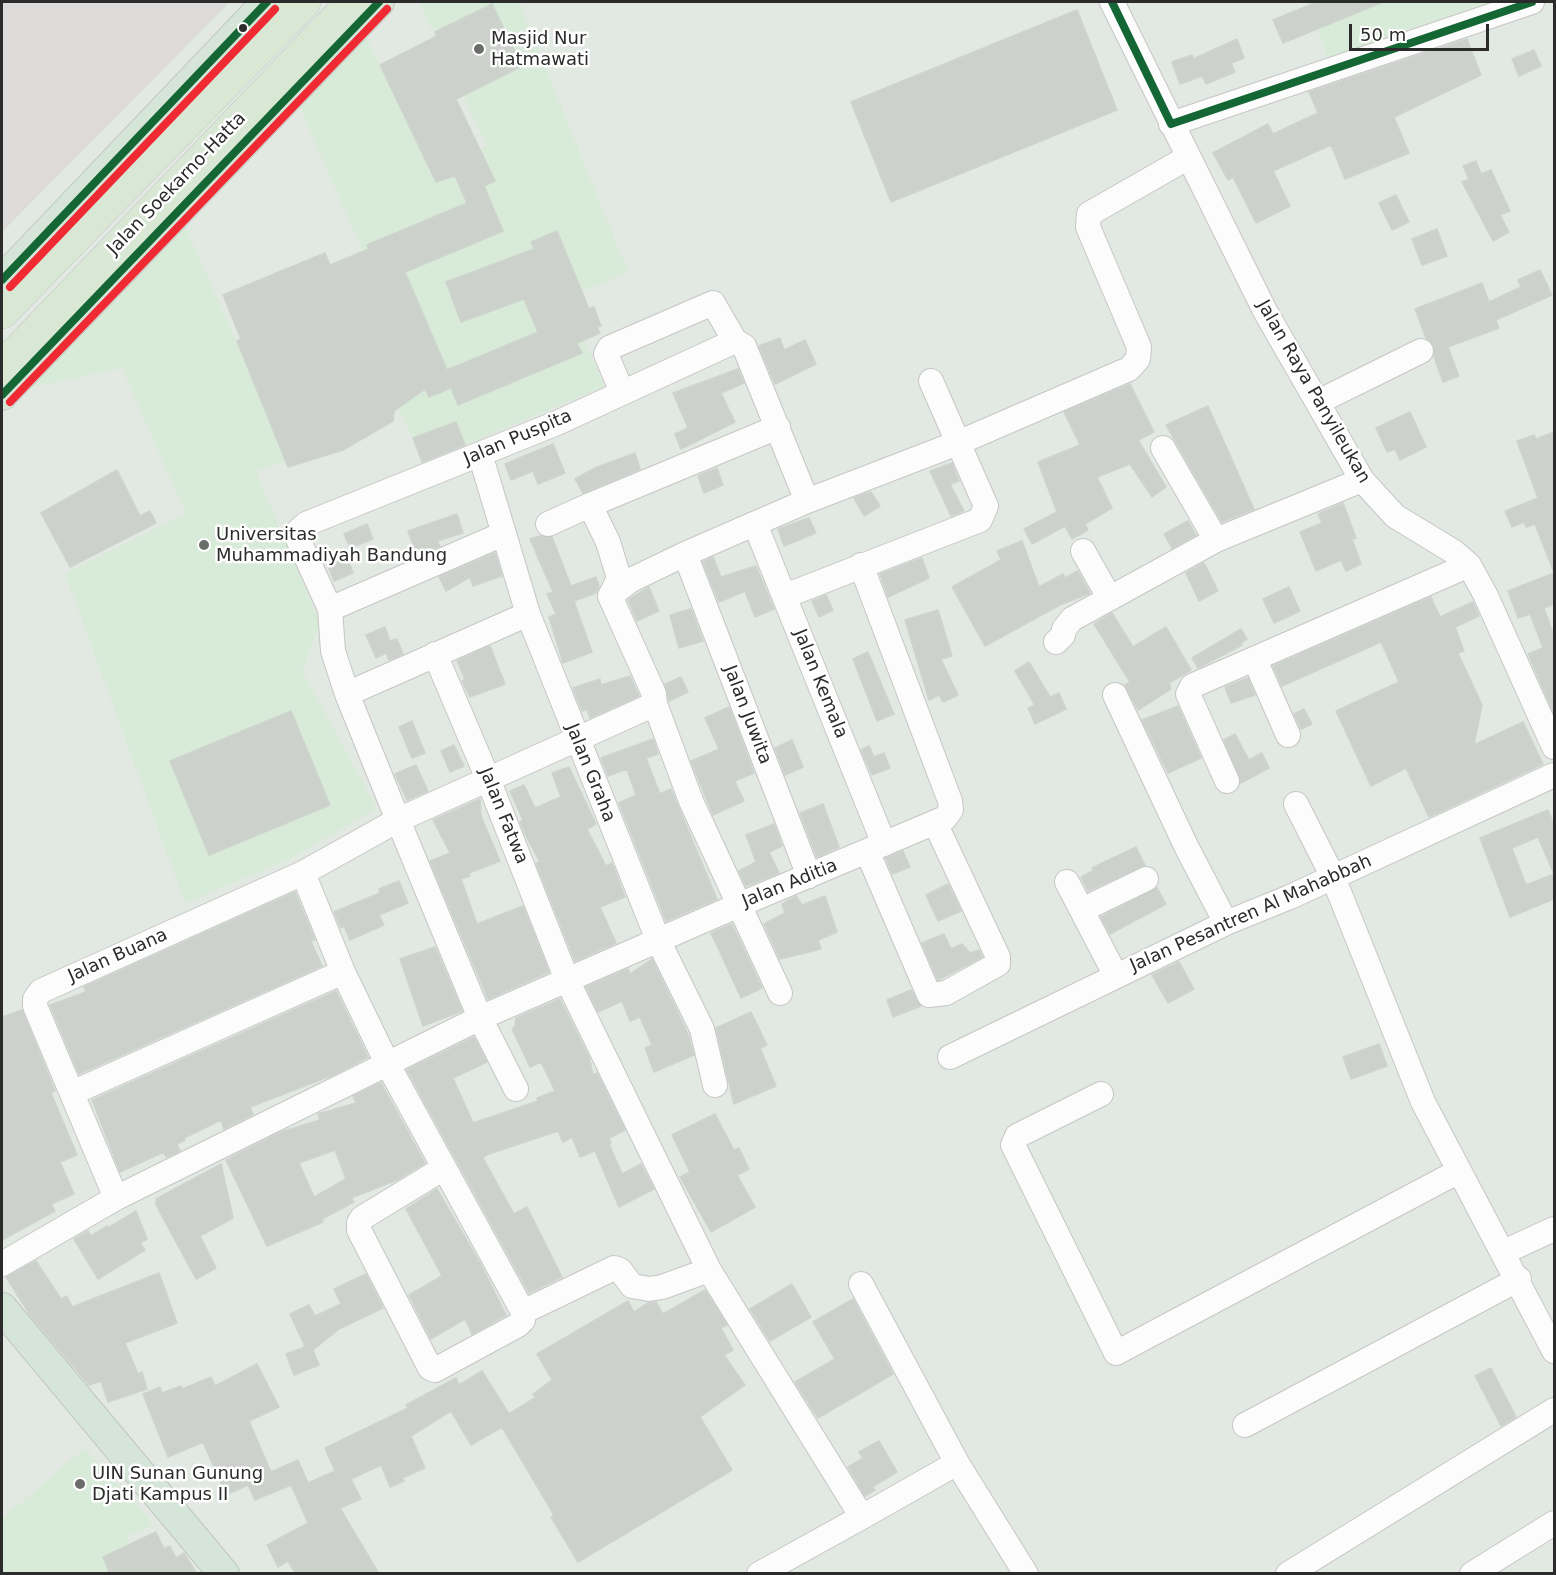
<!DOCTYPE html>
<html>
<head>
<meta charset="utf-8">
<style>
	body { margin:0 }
	#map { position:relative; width:1556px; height:1575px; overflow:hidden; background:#e2e8e2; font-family:"DejaVu Sans",sans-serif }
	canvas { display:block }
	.frame { position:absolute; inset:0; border:3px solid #2b2b2b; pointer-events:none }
	.scale { position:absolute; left:1349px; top:24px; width:140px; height:27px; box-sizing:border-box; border:3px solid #2b2b2b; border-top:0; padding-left:8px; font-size:18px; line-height:21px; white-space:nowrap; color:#2b2b2b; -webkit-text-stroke:4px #fff; paint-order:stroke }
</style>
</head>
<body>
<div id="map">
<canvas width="1556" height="1575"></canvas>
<div class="frame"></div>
<div class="scale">50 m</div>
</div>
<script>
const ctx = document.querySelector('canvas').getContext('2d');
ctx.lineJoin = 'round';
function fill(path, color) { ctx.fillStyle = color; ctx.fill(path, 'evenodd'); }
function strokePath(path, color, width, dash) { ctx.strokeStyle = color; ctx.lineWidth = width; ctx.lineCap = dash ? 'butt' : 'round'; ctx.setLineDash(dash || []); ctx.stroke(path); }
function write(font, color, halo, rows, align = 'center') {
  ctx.font = font + ' "DejaVu Sans",sans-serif'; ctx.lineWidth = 5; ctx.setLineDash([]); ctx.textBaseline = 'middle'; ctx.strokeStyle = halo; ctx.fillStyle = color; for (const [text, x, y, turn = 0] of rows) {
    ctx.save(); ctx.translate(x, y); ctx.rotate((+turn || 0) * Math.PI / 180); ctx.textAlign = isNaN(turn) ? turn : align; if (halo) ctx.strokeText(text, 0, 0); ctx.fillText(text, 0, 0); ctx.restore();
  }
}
fill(new Path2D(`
	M2 2H230L2 232Z`), '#dddbda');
fill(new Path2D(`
	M419 2H519L628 272 565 299 605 386 425 462 393 399 420 383 298 103 364 34 437 172 487 146Z
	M1307 2H1500L1329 60Z
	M184 224 289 460 256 472 320 623 302 671 377 808 288 860 185 903 65 573 186 514 122 368 24 389Z
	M85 1448 153 1524 127 1537 144 1573H2V1519Z`), '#d8ead8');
const building = new Path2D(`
	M1317 2H1383L1283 43 1273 20Z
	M492 4 522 66 456 99 495 181 484 186 503 231 405 272 447 370 538 332 524 299 461 322 446 282 534 249 531 242 557 231 589 309 594 307 601 326 597 327 600 333 577 343 582 353 458 405 451 388 429 397 425 389 394 411 393 421 343 450 288 467 237 341 241 339 223 295 325 253 330 265 369 249 367 245 467 203 455 176 436 182 380 65 437 36 435 32Z
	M1077 10 1117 110 891 202 851 102Z
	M1237 39 1244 58 1231 63 1235 72 1206 84 1202 76 1180 84 1172 62 1192 55 1193 59Z
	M1467 39 1481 75 1394 117 1409 153 1345 179 1331 145 1273 171 1290 206 1256 223 1233 177 1228 180 1213 153 1268 124 1273 134 1318 113 1309 92Z
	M1534 50 1541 66 1519 76 1512 59Z
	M1476 161 1481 174 1491 170 1510 211 1500 215 1509 232 1493 241 1462 182 1469 179 1463 166Z
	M1396 195 1409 222 1392 230 1379 203Z
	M1437 229 1447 256 1422 265 1412 239Z
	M1540 270 1552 295 1496 320 1499 328 1448 347 1459 376 1443 382 1434 357V345L1426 338 1415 309 1482 283 1489 302 1521 287 1518 280Z
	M780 338 784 350 805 340 816 364 775 384 759 346Z
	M738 369 744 383 721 393 735 422 681 449 675 434 688 428 673 393Z
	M1130 384 1154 432 1138 440 1166 487 1152 497 1130 464 1097 477 1112 508 1085 524 1088 530 1072 539 1065 526 1032 544 1024 529 1057 512 1038 462 1080 445 1064 412Z
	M1208 406 1254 509 1222 522 1166 425Z
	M1410 412 1426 447 1400 460 1395 449 1387 452 1376 428Z
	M456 422 465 445 422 462 413 438Z
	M1554 432V604L1544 608 1554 636V713L1528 654 1543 648 1530 614 1518 618 1508 591 1554 573 1535 524 1526 527 1524 522 1512 527 1505 511 1538 498 1517 441 1534 435 1536 439Z
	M553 444 565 473 538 484 533 471 511 480 505 464Z
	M635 453 640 469 583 493 575 479 595 468Z
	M952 463 959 481 950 484 964 511 951 516 930 471Z
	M717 468 723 485 704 493 698 476Z
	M117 470 140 516 150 511 156 523 70 567 41 513Z
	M871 492 880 506 864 516 854 498Z
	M1343 503 1356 538 1352 539 1361 564 1346 571 1341 560 1316 571 1300 532 1322 523 1318 514Z
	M457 514 463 533 437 541 440 546 417 556 408 531Z
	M809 518 816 533 784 546 778 529Z
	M1188 521 1196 535 1172 548 1164 534Z
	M367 524 373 539 350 548 344 534Z
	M540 536 552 537 571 586 596 577 599 586 596 593 574 601 592 652 563 663 549 617 556 614 547 594 553 592 530 539Z
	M1022 541 1039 587 1063 574 1065 578 1078 571 1090 593 1060 605 985 646 952 587 1001 560 997 551Z
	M495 553 502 576 473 586 470 577 446 591 439 577Z
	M346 554 353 573 334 581 326 561Z
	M713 557 721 577 756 566 774 609 755 617 745 591 719 602 703 562Z
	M922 558 929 578 888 597 880 574Z
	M1204 563 1218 591 1199 601 1186 573Z
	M649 587 659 611 637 621 628 600Z
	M1289 587 1300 611 1274 623 1263 599Z
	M826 595 833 610 819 617 812 601Z
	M1431 597 1440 617 1473 602 1479 616 1455 627 1464 651 1458 653 1482 705 1474 745 1523 722 1543 764 1429 817 1406 768 1371 786 1336 711 1399 682 1381 642 1282 686 1273 666Z
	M691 609 703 641 679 648 670 615Z
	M938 610 952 656 941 659 958 695 943 702 939 695 929 700 905 620Z
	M1112 613 1133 647 1166 627 1191 670 1169 683 1171 689 1138 710 1125 685 1130 682 1094 624Z
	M385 627 390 641 397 639 403 654 389 660 386 653 376 658 366 635Z
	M1241 629 1247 639 1241 643 1242 645 1198 668 1192 658Z
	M490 646 505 684 470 697 462 681 465 679 457 661Z
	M868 652 894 714 877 721 853 659Z
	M1029 662 1050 697 1059 693 1066 709 1035 724 1028 708 1035 705 1015 671Z
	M630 676 639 696 590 718 587 709 582 711 573 688 600 679 601 685Z
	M681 677 688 692 669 701 665 684Z
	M1248 678 1255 695 1231 703 1225 687Z
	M1178 706 1201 758 1168 773 1142 720Z
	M729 707 754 773 735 781 744 801 713 815 691 761 719 749 705 718Z
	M1304 709 1312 724 1301 729 1294 714Z
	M291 711 330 805 209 855 170 761Z
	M412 721 425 753 412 758 399 727Z
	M1235 734 1249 760 1262 753 1269 768 1241 783 1224 740Z
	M653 739 658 754 646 758 660 794 671 789 717 899 666 921 619 803 636 795 627 769 608 776 601 758Z
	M792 740 803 767 785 775 775 748Z
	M454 745 464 766 450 772 441 751Z
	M869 746 874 757 884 753 890 768 872 775 861 750Z
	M416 765 428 791 407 800 395 774Z
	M569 767 596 824 587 829 606 866 612 863 625 897 600 907 616 943 575 961 536 863 540 862 526 836 520 822 523 820 510 791 524 785 535 808 561 797 552 773Z
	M480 799 481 816 500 861 469 873 470 876 461 879 477 924 523 906 549 972 488 999 430 861 450 853 433 820Z
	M823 804 839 847 817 857 800 813Z
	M1548 810 1554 825V899L1510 917 1480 838ZM1538 837 1554 874 1526 885 1512 848Z
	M774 824 782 846 769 852 779 873 746 886 739 871 756 862 746 835Z
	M1136 847 1145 865 1088 891 1081 877 1093 871 1092 868Z
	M903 851 910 867 892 874 886 858Z
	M399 881 408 903 379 915 384 925 350 940 344 926 341 928 334 912 380 893 379 889Z
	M948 884 961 911 938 921 926 895Z
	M1157 888 1166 904 1110 934 1101 917Z
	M295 892 315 940 311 941 322 966 79 1074 50 1005 86 992 84 987Z
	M796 896 802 905 825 896 837 932 818 940 821 949 780 959 764 924 785 913 782 904Z
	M732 924 762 988 741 998 711 933Z
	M944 934 951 949 962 944 970 953 979 950 982 957 938 980 922 943Z
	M435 947 462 1011 423 1026 400 959Z
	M652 959 688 1034 694 1055 654 1072 645 1048 652 1045 640 1017 630 1021 622 1001 598 1012 586 987 628 969 630 974Z
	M1179 962 1194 989 1168 1003 1152 975Z
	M911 990 921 1006 893 1017 887 1000Z
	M336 991 368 1057 333 1075 250 1107 253 1114 224 1129 221 1120 184 1138 185 1140 177 1144 180 1151 166 1157 164 1152 120 1172 92 1100Z
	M560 999 589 1057 593 1075 597 1073 625 1130 609 1138 611 1143 609 1144 622 1174 641 1164 654 1189 619 1207 595 1151 580 1157 572 1137 563 1142 558 1131 486 1155 483 1158 514 1214 527 1207 562 1277 529 1293 407 1070 474 1037 487 1062 453 1078 473 1123 538 1101 537 1098 555 1091 541 1062 530 1067 512 1029 515 1026 516 1018Z
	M22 1010 55 1091 51 1093 77 1155 60 1162 74 1194 51 1204 55 1211 2 1240V1017Z
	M751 1012 767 1045 760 1048 776 1086 734 1104 716 1028Z
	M1379 1044 1387 1066 1351 1079 1343 1057Z
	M381 1083 425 1163 397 1180 351 1198 354 1202 322 1219 323 1222 267 1246 226 1160 281 1132 320 1120 318 1114 356 1103 353 1096ZM335 1150 346 1179 314 1197 299 1163Z
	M715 1114 734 1150 739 1148 749 1169 737 1175 755 1207 711 1232 680 1177 690 1172 672 1135Z
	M221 1164 233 1218 200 1236 216 1268 196 1279 156 1205V1199Z
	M437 1189 481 1265 506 1315 472 1334 465 1319 431 1339 409 1295 442 1276 406 1209Z
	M136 1211 147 1239 140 1243 145 1250 98 1279 74 1239 88 1231 91 1236 107 1226 108 1228Z
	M36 1261 61 1299 67 1296 72 1307 159 1273 177 1323 125 1343 138 1374 142 1372 147 1389 108 1402 101 1381 89 1385 30 1315 6 1277Z
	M366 1274 383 1308 339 1329 313 1350 319 1365 294 1375 286 1354 305 1347 290 1314 309 1305 315 1316 341 1304 334 1289Z
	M792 1284 811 1317 770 1341 750 1309Z
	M705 1290 727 1325 721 1328 733 1350 724 1355 745 1385 700 1417 732 1470 578 1562 551 1517 554 1515 502 1427 471 1445 451 1411 411 1436 425 1468 402 1478 404 1481 390 1487 381 1465 351 1479 361 1499 340 1508 379 1574H296L288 1561 278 1567 267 1545 308 1523 291 1485 255 1500 248 1485 226 1495 203 1442 168 1457 143 1394 160 1387 162 1393 181 1386 182 1389 211 1377 215 1386 257 1364 279 1407 249 1421 271 1472 298 1460 308 1483 335 1471 325 1448 408 1408 406 1405 456 1378 459 1385 482 1371 509 1414 536 1397 533 1394 552 1380 537 1354 628 1301 634 1312 648 1303 656 1302 663 1314Z
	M853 1299 893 1374 818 1418 795 1382 835 1359 813 1322Z
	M1491 1368 1516 1417 1501 1426 1475 1376Z
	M879 1441 897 1472 872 1487 875 1490 865 1496 848 1467 863 1458 859 1452Z
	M156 1532 164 1549 170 1546 176 1558 184 1553 197 1574H110L103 1557Z`);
fill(building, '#ccd1cc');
strokePath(building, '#ced3ce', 1.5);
const minor = new Path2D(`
	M1112 2 1265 311 1362 480 1395 516 1454 552 1469 565 1485 594 1554 747
	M1171 124 1532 2
	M622 392 606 354 609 348 713 303 735 341 744 346 807 501
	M1318 402 1421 351
	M1163 448 1216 540
	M480 454 528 614 658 940 702 1029 715 1085
	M548 524 590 505
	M755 524 884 844
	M503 534 330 609 333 651 347 694 398 820 655 704 691 801 780 993
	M1083 551 1109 597
	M685 554 809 876
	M610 596 631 580 685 554 807 501 960 442 1129 369 1138 359 1139 347 1088 227 1089 214 1187 158
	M785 596 980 520 986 506 931 381
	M330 609 298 539 299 530 306 524 557 423 735 341
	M1056 642 1063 635 1064 629 1072 619 1216 540 1362 480
	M435 654 488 779 567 980 709 1270 862 1517 759 1574
	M1255 660 1288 735
	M347 694 528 614
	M1115 695 1186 846 1226 923
	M655 704 654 694 610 596 619 578 608 542 590 505 778 427
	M1227 781 1188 694 1192 686 1469 565
	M1296 804 1333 877 1423 1102 1554 1351
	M867 851 929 995 946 993 998 964V957L937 827 931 825
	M303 873 343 972 387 1063 523 1312V1320L518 1325 435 1370 430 1368 359 1230V1223L362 1218 444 1168
	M1067 882 1116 976
	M1082 910 1146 879
	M950 1057 1226 923 1290 897 1554 775
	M72 1093 343 972
	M1101 1094 1017 1136 1013 1145 1116 1353 1459 1171
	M116 1198 35 1006V999L41 991 303 873 398 820 480 1018 516 1089
	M1504 1252 1554 1229
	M2 1264 116 1198 480 1018 739 905 945 818 951 810 950 801 861 565
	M861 1284 957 1463 1026 1574
	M523 1312 614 1268 620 1270 632 1286 649 1289 662 1287 709 1270
	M1245 1425 1519 1279
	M862 1517 957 1463
	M1288 1574 1554 1410
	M1472 1574 1554 1523`);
const major = new Path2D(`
	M2 280 267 2
	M2 395 379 2
	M2 1308 224 1574`);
const highway = new Path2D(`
	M2 312 304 2
	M2 368 353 2`);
strokePath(minor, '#c6c6c6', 26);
strokePath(major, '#c2c5c2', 32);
strokePath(highway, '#c2c5c2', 34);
strokePath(minor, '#fbfcfb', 24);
strokePath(major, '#d5e5d7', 30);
strokePath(highway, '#d9e7d5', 33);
strokePath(new Path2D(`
	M1112 2 1171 124
	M1171 124 1532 2
	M2 280 267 2
	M2 395 379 2`), '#156635', 8);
strokePath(new Path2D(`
	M10 287 275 9
	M10 402 387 9`), '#ef2a33', 8);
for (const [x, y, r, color] of [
	[243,28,5,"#2b2b2b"],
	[479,49,6,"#6b6d6b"],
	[204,545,6,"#6b6d6b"],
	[80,1484,6,"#6b6d6b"]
]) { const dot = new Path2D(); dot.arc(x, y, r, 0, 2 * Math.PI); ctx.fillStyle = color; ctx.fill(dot); strokePath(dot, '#fff', 2); }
write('18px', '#2b2b2b', '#fff', [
	["Masjid Nur",491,39],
	["Hatmawati",491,60],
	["Universitas",216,535],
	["Muhammadiyah Bandung",216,556],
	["UIN Sunan Gunung",92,1474],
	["Djati Kampus II",92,1495]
], 'left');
write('18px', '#2b2b2b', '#fff', [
	["Jalan Soekarno-Hatta",177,184,-46],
	["Jalan Raya Panyileukan",1313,392,60],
	["Jalan Puspita",518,438,-23],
	["Jalan Kemala",820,684,68],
	["Jalan Juwita",747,715,69],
	["Jalan Graha",590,773,68],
	["Jalan Fatwa",503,816,68],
	["Jalan Aditia",790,884,-22],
	["Jalan Pesantren Al Mahabbah",1251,914,-24],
	["Jalan Buana",118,956,-24]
]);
</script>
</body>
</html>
